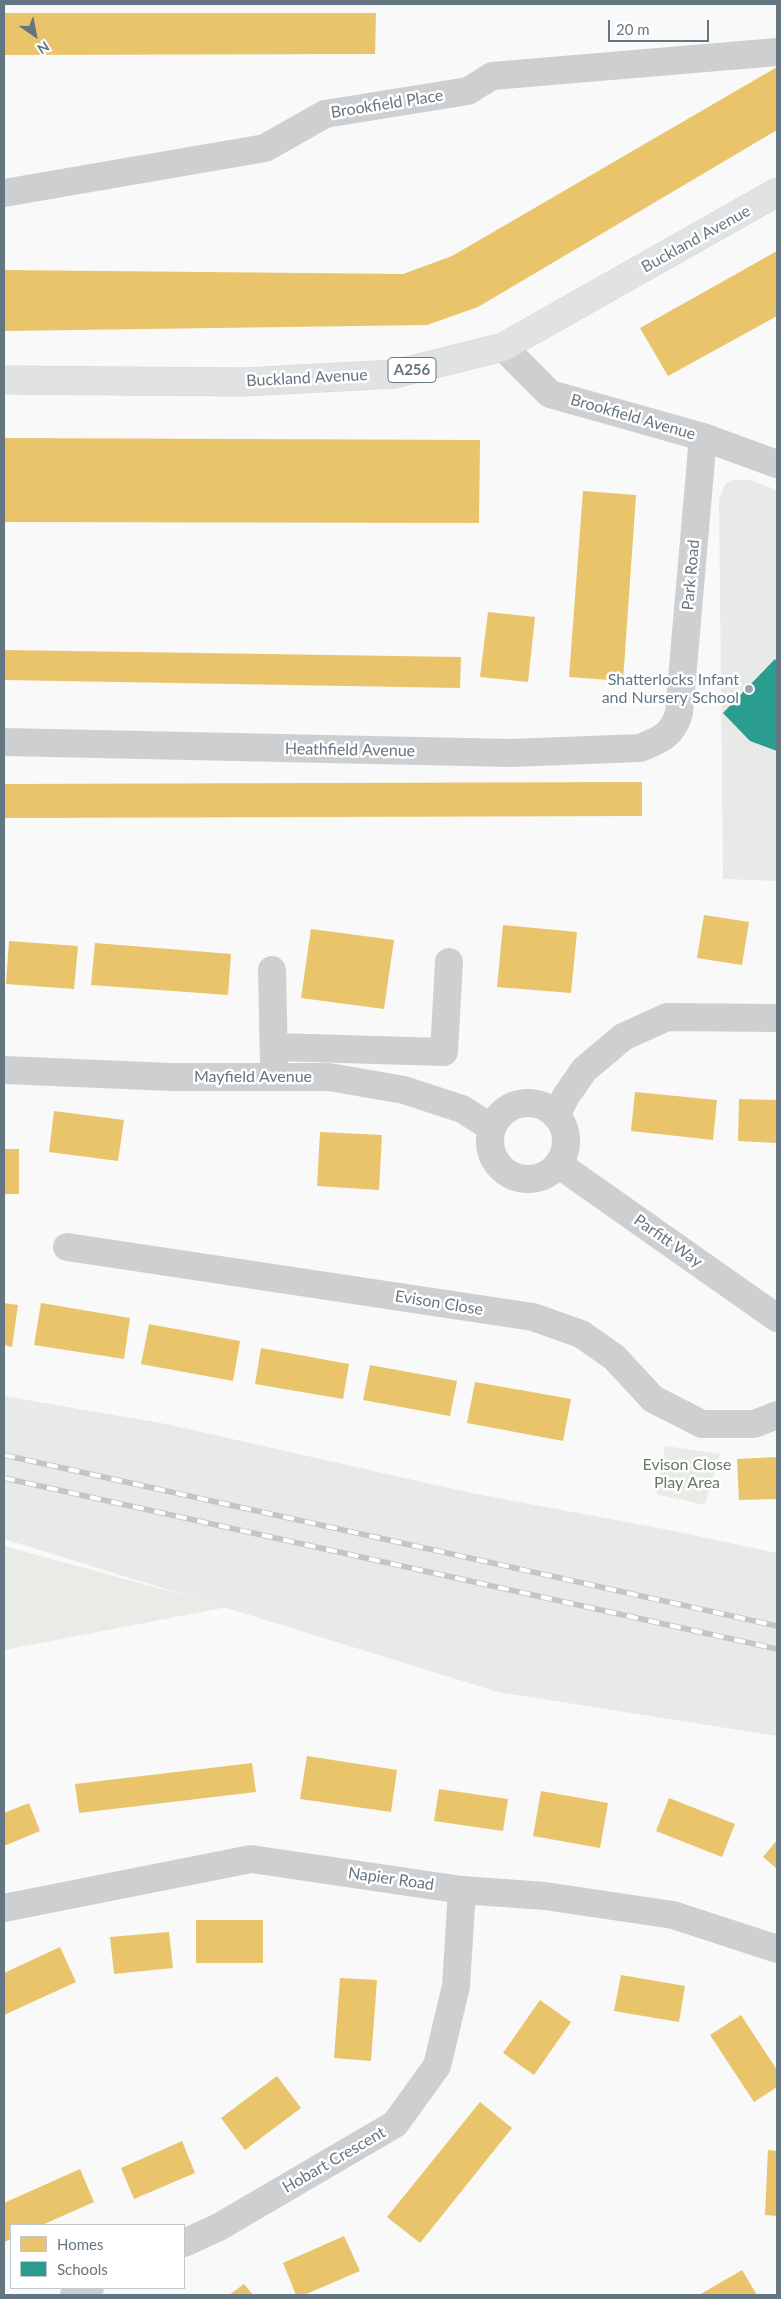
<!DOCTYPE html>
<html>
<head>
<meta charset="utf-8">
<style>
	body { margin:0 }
	#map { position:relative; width:781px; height:2299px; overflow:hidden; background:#f9f9f9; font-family:Lato,sans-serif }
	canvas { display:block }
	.frame { position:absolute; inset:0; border:5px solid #657683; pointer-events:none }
	.legend { position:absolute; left:10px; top:2224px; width:175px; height:65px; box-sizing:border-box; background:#fff; border:1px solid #c1c8cd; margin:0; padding:6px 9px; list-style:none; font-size:15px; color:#657683 }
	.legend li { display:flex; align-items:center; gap:10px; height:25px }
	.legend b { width:25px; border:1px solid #c1c8cd }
	.north { position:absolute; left:10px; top:10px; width:50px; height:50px; -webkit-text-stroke:4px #fff; paint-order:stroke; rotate:147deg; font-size:14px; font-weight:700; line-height:20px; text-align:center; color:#657683 }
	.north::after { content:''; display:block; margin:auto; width:18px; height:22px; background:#657683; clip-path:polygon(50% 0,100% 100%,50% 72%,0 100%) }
	.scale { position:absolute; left:608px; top:20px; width:101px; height:22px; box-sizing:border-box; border:2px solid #657683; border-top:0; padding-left:6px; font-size:15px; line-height:18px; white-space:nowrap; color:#657683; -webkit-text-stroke:4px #fff; paint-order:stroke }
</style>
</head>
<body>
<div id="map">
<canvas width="781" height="2299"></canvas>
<div class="frame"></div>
<ul class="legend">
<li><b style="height:14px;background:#e9c46a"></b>Homes</li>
<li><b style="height:14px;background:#2a9d8f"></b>Schools</li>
</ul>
<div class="north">N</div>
<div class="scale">20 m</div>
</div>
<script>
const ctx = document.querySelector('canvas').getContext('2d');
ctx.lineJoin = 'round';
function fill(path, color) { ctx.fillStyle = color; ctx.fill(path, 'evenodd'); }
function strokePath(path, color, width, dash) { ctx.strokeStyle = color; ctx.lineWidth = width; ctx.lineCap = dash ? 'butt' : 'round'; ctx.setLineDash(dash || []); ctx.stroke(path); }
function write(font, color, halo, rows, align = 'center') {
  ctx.font = font + ' Lato,sans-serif'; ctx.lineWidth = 5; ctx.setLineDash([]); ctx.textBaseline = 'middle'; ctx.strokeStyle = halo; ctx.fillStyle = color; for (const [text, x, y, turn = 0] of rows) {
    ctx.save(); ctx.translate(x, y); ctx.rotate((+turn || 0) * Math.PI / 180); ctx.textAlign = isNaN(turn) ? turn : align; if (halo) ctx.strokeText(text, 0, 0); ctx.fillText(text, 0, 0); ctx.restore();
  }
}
fill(new Path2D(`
	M732 480H749L777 490V881L723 879 719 499 726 483Z
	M4 1396 166 1424 471 1493 669 1530 777 1553V1736L498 1692 4 1539Z`), '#e8e9e9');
fill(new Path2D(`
	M665 1446 720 1454 705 1505 656 1494Z
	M4 1546 227 1607 4 1650Z`), '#e8ebe6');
fill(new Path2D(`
	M4 13H376L375 54 4 55Z
	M777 67V130L478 307 427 325 4 331V270L403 274 452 256Z
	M777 251V316L668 376 640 328Z
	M4 438 480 440 479 523 4 522Z
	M583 491 636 495 623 681 569 677Z
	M488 612 535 617 528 682 480 677Z
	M4 650 461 657 460 688 4 680Z
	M642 782V816L4 818V784Z
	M704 915 749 922 742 965 697 958Z
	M503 925 577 932 571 993 497 987Z
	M311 929 394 940 384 1009 301 998Z
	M9 941 78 946 74 989 6 984Z
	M95 943 231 954 228 995 91 985Z
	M635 1092 717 1100 713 1140 631 1131Z
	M739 1099 777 1100V1143L738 1141Z
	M54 1111 124 1120 118 1161 49 1152Z
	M320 1132 382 1135 379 1190 317 1186Z
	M4 1149H19V1194H4Z
	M4 1303 18 1305 12 1347 4 1345Z
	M41 1303 130 1318 124 1359 34 1345Z
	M149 1324 240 1341 233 1381 141 1364Z
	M261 1348 349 1364 343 1399 255 1384Z
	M370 1365 457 1381 450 1416 363 1400Z
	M475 1382 571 1399 563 1441 467 1423Z
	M777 1457V1499L739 1500 737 1459Z
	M307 1756 397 1770 391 1812 300 1799Z
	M252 1763 256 1792 79 1813 75 1784Z
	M439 1789 508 1799 503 1831 434 1821Z
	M541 1791 608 1803 600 1848 533 1836Z
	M669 1798 735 1824 722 1857 656 1831Z
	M29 1803 40 1831 4 1846V1813Z
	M777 1840V1869L763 1857Z
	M196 1920H263V1963H196Z
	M169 1932 173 1968 114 1974 110 1937Z
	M60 1947 76 1982 4 2015V1973Z
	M621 1975 685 1986 679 2022 614 2011Z
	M340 1978 377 1980 371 2061 334 2058Z
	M540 2000 571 2022 534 2075 503 2053Z
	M741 2015 777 2070V2087L754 2102 710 2035Z
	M277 2076 301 2108 245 2150 221 2118Z
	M480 2102 512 2128 420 2243 387 2217Z
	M182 2141 195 2173 134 2199 121 2168Z
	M768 2150 777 2151V2216L765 2215Z
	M80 2169 94 2202 42 2225H11V2239L4 2242V2203Z
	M344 2236 360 2271 304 2295H296L283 2263Z
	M742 2270 757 2295H699Z
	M244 2284 253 2295H229Z`), '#e9c46a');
fill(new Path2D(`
	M775 659 777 662V751L750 741 723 713Z`), '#2a9d8f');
const major = new Path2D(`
	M4 380 245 382 395 374 503 347 777 192`);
strokePath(major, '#d5d6d7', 29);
strokePath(new Path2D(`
	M4 193 265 148 325 114 468 91 492 76 777 52
	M503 347 550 394 703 437 777 464
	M4 742 511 753 640 748C660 740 673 735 679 713L703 437
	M272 970 274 1065
	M274 1047 444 1052 449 962
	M4 1070 171 1077H329L404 1090 462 1109 492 1128
	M490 1141a38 38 0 1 1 76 0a38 38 0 1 1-76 0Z
	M556 1116 566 1096 584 1070 623 1037 667 1017 777 1018
	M558 1164 777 1318
	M67 1247 533 1317 581 1334 614 1357 653 1399 702 1424H754L777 1415
	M4 1908 251 1859 462 1890 545 1896 673 1915 777 1949
	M184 2243 219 2227 395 2124 437 2066 456 1986 462 1890
	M74 2295 90 2288`), '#cecfd0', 28);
strokePath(major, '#e1e2e2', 28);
const rail = new Path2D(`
	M4 1455 777 1626
	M4 1478 777 1649`);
strokePath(rail, '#c3c5c6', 5.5);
strokePath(rail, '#fff', 4, [11]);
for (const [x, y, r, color] of [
	[749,689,5,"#99a4ac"]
]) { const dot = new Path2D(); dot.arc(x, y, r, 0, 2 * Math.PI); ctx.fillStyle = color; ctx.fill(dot); strokePath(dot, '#fff', 2); }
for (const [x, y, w] of [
	[412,370,48]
]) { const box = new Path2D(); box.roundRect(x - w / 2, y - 12.5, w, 25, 4); ctx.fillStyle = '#fff'; ctx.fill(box); strokePath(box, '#657683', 1); }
write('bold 15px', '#657683', null, [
	["A256",412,370]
]);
write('16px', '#657683', '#fff', [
	["Brookfield Place",387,104,-9],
	["Buckland Avenue",696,239,-29],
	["Buckland Avenue",307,378,-3],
	["Brookfield Avenue",633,417,16],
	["Park Road",691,575,-85],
	["Heathfield Avenue",350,750,1],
	["Mayfield Avenue",253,1077],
	["Parfitt Way",668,1241,35],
	["Evison Close",439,1303,9],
	["Napier Road",391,1879,8],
	["Hobart Crescent",334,2160,-30]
]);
write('16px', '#657683', '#fff', [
	["Shatterlocks Infant",739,680],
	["and Nursery School",739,698]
], 'right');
write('16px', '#687a64', '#fff', [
	["Evison Close",687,1465],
	["Play Area",687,1483]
]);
</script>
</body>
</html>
